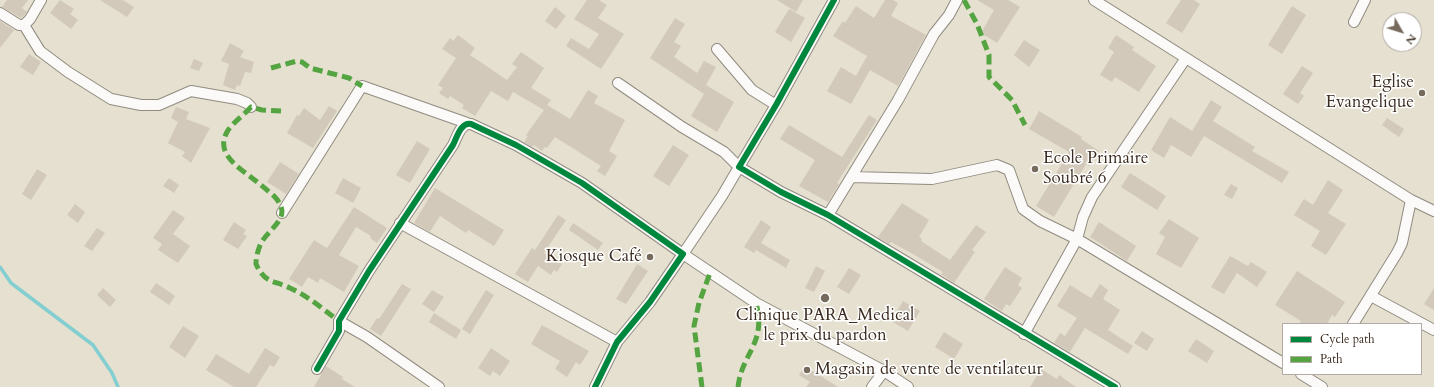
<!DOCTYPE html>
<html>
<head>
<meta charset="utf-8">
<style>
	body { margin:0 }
	#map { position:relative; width:1434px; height:387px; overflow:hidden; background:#e5e0cf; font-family:Cardo,serif }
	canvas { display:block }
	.legend { position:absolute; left:1282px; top:323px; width:140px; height:52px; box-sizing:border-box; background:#fff; border:1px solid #b1aaa5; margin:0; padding:5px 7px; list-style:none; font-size:12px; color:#3b2a1e }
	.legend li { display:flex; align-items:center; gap:8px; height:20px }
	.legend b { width:20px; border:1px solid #b1aaa5 }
	.north { position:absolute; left:1382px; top:12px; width:40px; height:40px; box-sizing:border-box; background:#fff; border:1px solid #b1aaa5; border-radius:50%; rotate:129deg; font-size:11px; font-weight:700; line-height:16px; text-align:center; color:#3b2a1e }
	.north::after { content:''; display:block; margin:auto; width:14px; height:18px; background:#766a5c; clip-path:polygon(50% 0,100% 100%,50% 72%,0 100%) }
</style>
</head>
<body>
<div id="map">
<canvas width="1434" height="387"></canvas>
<ul class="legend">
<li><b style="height:5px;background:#00873e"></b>Cycle path</li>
<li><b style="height:5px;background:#54a441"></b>Path</li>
</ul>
<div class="north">N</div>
</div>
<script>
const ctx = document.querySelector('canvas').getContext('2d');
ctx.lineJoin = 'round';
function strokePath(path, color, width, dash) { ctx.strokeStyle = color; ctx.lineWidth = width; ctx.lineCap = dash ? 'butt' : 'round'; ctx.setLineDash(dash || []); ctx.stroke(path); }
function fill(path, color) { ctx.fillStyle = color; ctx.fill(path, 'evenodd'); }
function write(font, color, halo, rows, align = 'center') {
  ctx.font = font + ' Cardo,serif'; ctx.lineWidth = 3; ctx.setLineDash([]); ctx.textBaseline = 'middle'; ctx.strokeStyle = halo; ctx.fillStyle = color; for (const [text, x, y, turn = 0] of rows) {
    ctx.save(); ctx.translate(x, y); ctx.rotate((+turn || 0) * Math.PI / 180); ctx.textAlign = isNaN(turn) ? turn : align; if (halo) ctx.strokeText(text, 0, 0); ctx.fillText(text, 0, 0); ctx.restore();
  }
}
strokePath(new Path2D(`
	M0 267 11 283 93 345 112 373 118 387`), '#83ced0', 3.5);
fill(new Path2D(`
	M7 0H28L22 8 27 12 21 18 2 7Z
	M60 0 74 9 70 14 78 20 71 29 50 13Z
	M100 0H123L134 7 127 17Z
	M587 0H599L607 5 598 18 624 34 601 69 566 46 571 38 589 49 599 34 574 19Z
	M777 0H803L796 12Z
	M885 0H893L898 3 891 16 926 35 898 86 870 70 851 104 827 91 841 67 856 76 867 56 833 36 843 21 845 23 856 6 874 18Z
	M977 0H1008L1020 7 997 43 981 33 994 10Z
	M1181 0H1194L1200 4 1182 33 1166 23Z
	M1292 6 1306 15 1282 54 1268 45Z
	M555 7 566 16 556 29 545 21Z
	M789 9 805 18 791 42 775 32Z
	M675 18 685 24 674 42 681 46 674 57 697 73 704 61 716 67 706 85 734 102 717 132 691 116 704 94 650 58Z
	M0 21 14 30 0 48Z
	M458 35 475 48 470 55 507 80 517 67 512 64 521 52 544 68 531 88 551 100 547 105 570 119 588 90 598 96 594 103 625 120 609 151 617 156 605 176 597 171 601 166 555 137 547 148 545 147 542 151 534 145 532 147 524 142 528 136 526 135 544 110 513 92 508 101 491 91 475 116 462 108 464 105 450 96 448 99 439 93 443 88 438 85 456 58 442 49 450 38 453 41Z
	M1116 35 1134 47 1132 50 1156 66 1139 92 1115 77 1112 82 1100 75 1114 52 1108 48Z
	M1024 40 1040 50 1029 67 1014 55Z
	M230 43 244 51 240 57 254 62 251 73 245 72 240 86 237 85 235 90 223 85 229 64 221 61Z
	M29 54 41 62 33 75 20 67Z
	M194 59 203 63 199 71 190 68Z
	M1302 66 1313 73 1300 93 1304 96 1298 104 1283 94Z
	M1211 100 1222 107 1213 121 1255 147 1252 151 1289 172 1282 183 1204 136 1191 157 1171 145 1164 158 1151 150 1170 117 1192 131Z
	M329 106 337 111 313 148 287 133 297 115 299 116 304 108 320 120Z
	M176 107 189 112 186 119 210 128 191 163 182 156 185 152 168 143 178 122 171 118Z
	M1039 111 1082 137 1081 139 1099 151 1089 166 1086 164 1054 217 1036 206 1069 152 1029 129Z
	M869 115 877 120 837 183 839 184 828 202 799 186 815 160 780 139 789 125 842 157Z
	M1387 118 1404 129 1399 137 1382 125Z
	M417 141 430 149 410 183 396 175Z
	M673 145 689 155 669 186 653 176Z
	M280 162 299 174 286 194 267 182Z
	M37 169 47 175 31 200 22 194Z
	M1130 173 1166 196 1157 210 1121 187Z
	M169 178 179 185 174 193 163 186Z
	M343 178 361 188 353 203 335 193Z
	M1328 180 1343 190 1328 213 1346 224 1326 255 1311 246 1320 231 1294 215 1304 199 1313 205Z
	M1231 184 1238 188 1232 199 1224 195Z
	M435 188 504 230 494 246 468 230 466 233 440 216 430 232 414 223Z
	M902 203 929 220 919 237 922 239 921 241 950 260 976 225 986 232 972 250 975 252 954 283 941 274 943 272 913 254 891 242 889 244 878 237Z
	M75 204 85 212 78 223 67 215Z
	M354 207 387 228 377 243 370 238 371 236 356 227 339 255 359 266 344 292 320 278 318 283 308 277 302 287 289 279 314 240 327 248Z
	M173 210 185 218 173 234 190 246 178 263 158 250 162 244 153 238Z
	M558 215 566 220 544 253 562 264 557 272 554 270 551 275 538 266 528 282 515 274 532 248 535 250Z
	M1169 219 1199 238 1181 268 1156 254 1165 237 1159 233Z
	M761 220 771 227 761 243 790 260 786 268 756 250 754 253 744 247Z
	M234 222 246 230 243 234 247 236 238 249 223 240Z
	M1099 222 1136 246 1127 261 1090 237Z
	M573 223 603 243 598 250 569 230Z
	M97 228 105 233 92 251 84 246Z
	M1230 256 1248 266 1251 262 1267 272 1257 287 1237 273 1224 294 1211 287Z
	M637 264 648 271 626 304 616 299Z
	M816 266 825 271 814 292 805 288Z
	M1005 267 1022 278 1018 285 1022 288 1010 306 1006 304 1002 311 984 299Z
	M849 268 861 275 849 294 837 287Z
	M1297 271 1345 302 1335 317 1332 315 1327 324H1299L1301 321 1275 305Z
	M156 283 175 296 169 305 150 292Z
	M402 284 411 289 381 336 370 329 377 318 379 319Z
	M1100 284 1108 290 1103 299 1120 310 1108 330 1133 346 1128 354 1085 328 1070 352 1054 343 1060 333 1065 336 1077 318 1057 306 1070 285 1091 298Z
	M103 288 116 300 110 307 97 295Z
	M1434 288V310L1424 304Z
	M432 290 444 297 434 312 422 304Z
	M486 290 494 295 470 334 462 329Z
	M903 301 920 311 908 331 891 321Z
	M434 313 461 330 456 339 429 322Z
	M542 325 589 351 580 365 576 362 567 377 555 369 560 361 531 344Z
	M183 326 199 336 185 358 169 347Z
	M1142 331 1154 339 1147 351 1134 343Z
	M944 332 963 344 954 359 935 347Z
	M1196 339 1214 351 1207 363 1188 351Z
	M265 348 280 357 274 367 270 365 256 387H234L206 370 216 354 249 374Z
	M491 348 510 361 500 376 493 371 490 376 478 368Z
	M326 366 343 377 342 379 355 387H314Z
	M804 367 816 373 838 387H806L810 382 799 375Z
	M1041 369 1057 379 1059 375 1076 387H1030Z`), '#d2c9ba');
const minor = new Path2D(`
	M834 0 776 105 739 167 781 192 828 215 1115 387
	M1094 0 1411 200 1434 211
	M0 13 19 25H24L30 19 41 0
	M1354 22 1365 0
	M24 25 40 51 68 72 111 99 141 105H159L191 91 237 99 247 103 251 107
	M717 49 752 90 776 105
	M618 83 682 127 724 152 739 167 722 196 683 254 756 303 884 371 908 387
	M851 177 932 179 997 165 1009 170 1023 209 1040 221 1077 239 1283 363
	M282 213 362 86 467 123
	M828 215 898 100 934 34 949 15 957 0
	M400 223 617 342
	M1371 296 1434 330
	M339 321 367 337 439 387
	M1353 324 1397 253 1402 243 1411 200
	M1024 334 1077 239 1083 217 1092 197 1186 58
	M317 369 339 331V321L369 271 453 145C457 137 461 122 471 124L516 145 582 183 683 254 650 302 617 342 595 387
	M1301 374 1322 387
	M872 387 884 371`);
strokePath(minor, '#918b81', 12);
strokePath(minor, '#fbfaf8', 10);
strokePath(new Path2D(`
	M964 0 977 24 989 55V77L1012 100 1025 125
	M271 68 297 61 302 62 310 68 349 78 362 86
	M281 111 262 110 251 107C244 115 232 123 227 132 215 153 238 167 252 178 260 184 267 190 274 196 294 217 271 226 261 243 258 250 256 257 256 264 265 284 274 280 290 288 308 296 324 310 339 321
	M702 387 694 326 699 303 710 273
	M738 387C742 352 767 344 756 303`), '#54a441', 5, [10, 5]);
strokePath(new Path2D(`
	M834 0 776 105 739 167 781 192 828 215 1115 387
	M317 369 339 331V321L369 271 453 145C457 137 461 122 471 124L516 145 582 183 683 254 650 302 617 342 595 387`), '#00873e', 6);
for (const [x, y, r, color] of [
	[1422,93,4,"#766a5c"],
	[1035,169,4,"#766a5c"],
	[650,257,4,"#766a5c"],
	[825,298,5,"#766a5c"],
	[807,370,4,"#766a5c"]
]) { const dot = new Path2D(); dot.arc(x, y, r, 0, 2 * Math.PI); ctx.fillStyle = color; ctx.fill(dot); strokePath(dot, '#fff', 1.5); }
write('17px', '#3b2a1e', '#fff', [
	["Eglise",1414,83],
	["Evangelique",1414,103],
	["Ecole Primaire",1043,159,"left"],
	["Soubré 6",1043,179,"left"],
	["Kiosque Café",642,257],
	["Clinique PARA_Medical",825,316,"center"],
	["le prix du pardon",825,336,"center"],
	["Magasin de vente de ventilateur",815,370,"left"]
], 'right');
</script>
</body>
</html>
